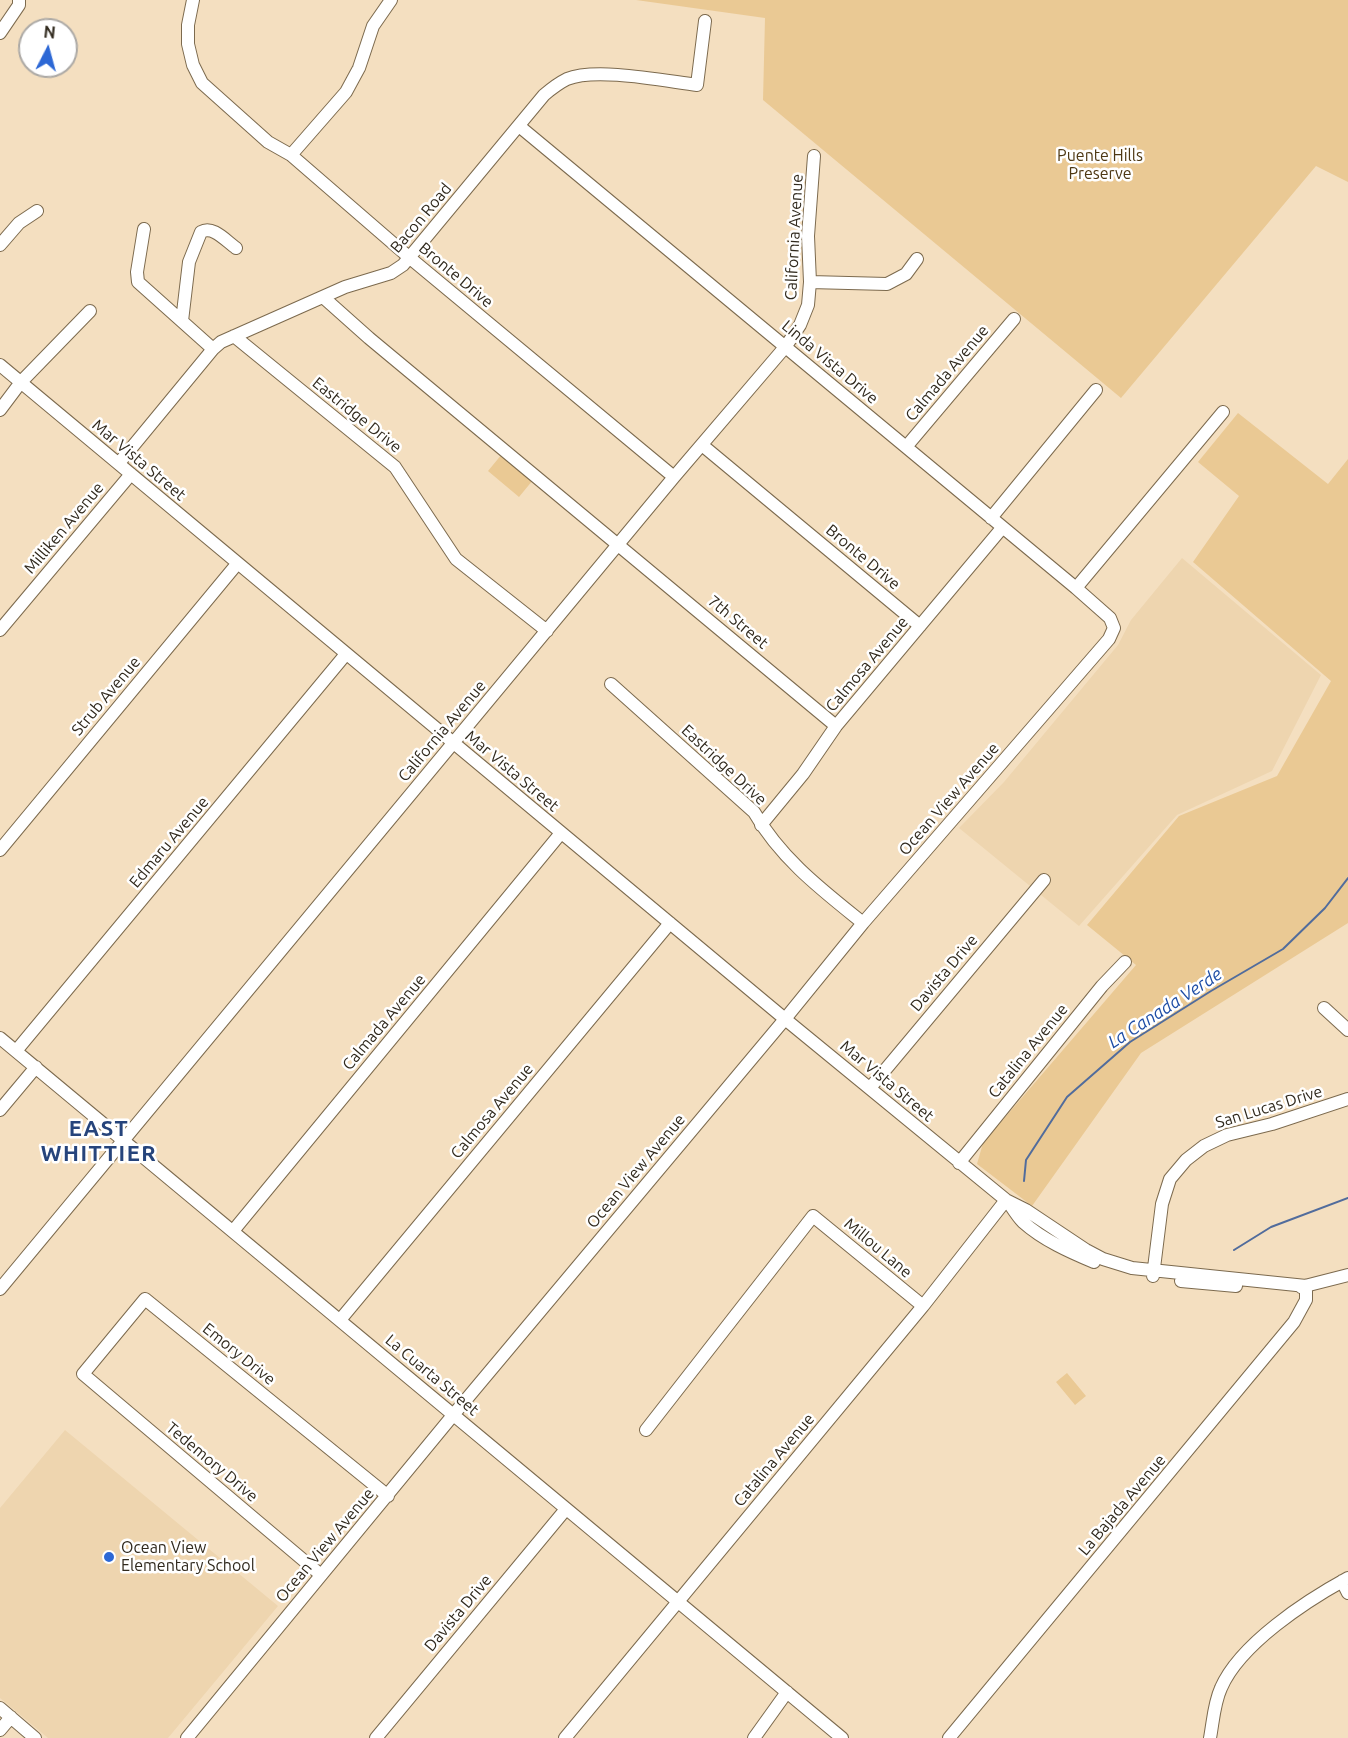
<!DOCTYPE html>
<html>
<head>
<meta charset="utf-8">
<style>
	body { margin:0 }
	#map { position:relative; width:1348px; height:1738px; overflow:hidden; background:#f4dfc0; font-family:Ubuntu,sans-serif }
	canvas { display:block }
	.north { position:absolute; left:18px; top:18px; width:60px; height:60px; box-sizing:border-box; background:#fff; border:2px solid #aca9a5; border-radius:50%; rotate:6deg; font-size:16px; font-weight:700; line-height:24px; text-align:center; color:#30291d }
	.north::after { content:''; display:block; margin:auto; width:21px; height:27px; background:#2d68d5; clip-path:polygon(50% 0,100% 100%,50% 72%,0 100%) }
</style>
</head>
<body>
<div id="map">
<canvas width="1348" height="1738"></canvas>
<div class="north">N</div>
</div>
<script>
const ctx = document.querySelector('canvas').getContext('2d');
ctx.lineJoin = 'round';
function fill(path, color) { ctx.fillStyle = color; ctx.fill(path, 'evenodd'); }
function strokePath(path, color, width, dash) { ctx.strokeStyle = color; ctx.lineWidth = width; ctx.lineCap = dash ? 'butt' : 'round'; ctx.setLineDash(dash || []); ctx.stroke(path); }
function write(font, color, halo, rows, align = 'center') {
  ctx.font = font + ' Ubuntu,sans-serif'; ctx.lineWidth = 5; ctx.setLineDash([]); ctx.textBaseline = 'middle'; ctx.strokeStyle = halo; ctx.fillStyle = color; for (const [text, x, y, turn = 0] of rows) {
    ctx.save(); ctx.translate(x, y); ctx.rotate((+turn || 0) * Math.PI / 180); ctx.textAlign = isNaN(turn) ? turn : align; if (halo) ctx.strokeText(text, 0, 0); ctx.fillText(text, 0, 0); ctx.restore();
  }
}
fill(new Path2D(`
	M1182 558 1321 675 1272 771 1177 815 1079 926 959 828 1004 782 1118 645 1131 620Z
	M65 1430 278 1606 168 1738H48L0 1698V1508Z`), '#eed5af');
fill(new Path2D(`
	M636 0H1348V182L1316 166 1121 398 763 100 765 18Z
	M1238 413 1328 484 1348 459V923L1141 1053 1032 1206 977 1164 983 1143 1136 965 1087 925 1179 816 1277 776 1331 681 1193 562 1239 496 1198 462Z
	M502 454 533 480 519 497 488 471Z
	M1067 1373 1086 1396 1075 1405 1056 1382Z`), '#eac994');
strokePath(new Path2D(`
	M1024 1181 1026 1160 1067 1097 1130 1042 1211 991 1283 949 1325 908 1348 878
	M1234 1250 1271 1227 1348 1198`), '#516c9c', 2);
const minor = new Path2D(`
	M193 0 188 25V44L193 65 202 83 268 142 291 155 410 258 674 477
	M0 33 19 5V0
	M291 155 346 92 359 68 373 26 391 0
	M144 229 137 272 138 282 213 349
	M0 245 19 223 37 211
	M810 282 887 284 906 274 917 259
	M323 297 369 338 836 726
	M182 321 189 262 201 232C213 225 226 241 236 248
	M234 336 395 467 456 559 547 631
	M0 365 785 1019 1006 1200 1026 1210 1086 1250 1103 1259 1132 1268 1306 1286
	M0 410 21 382 90 311
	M702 445 920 626
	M906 447 1014 319
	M119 463 213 349 221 342 345 287 391 273 403 265 544 95C551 89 559 83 567 79 596 67 665 81 697 85L705 21
	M991 518 1096 390
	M1076 588 1223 412
	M0 630 131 474
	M611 684 754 812C781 859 822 890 863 923
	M761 825 803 774 836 726 1002 528
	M0 850 237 564
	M1324 1008 1348 1030
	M0 1038 842 1738
	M16 1051 346 654
	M870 1088 1044 880
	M0 1110 36 1067
	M959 1163 1102 986 1125 962
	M1009 1203C1013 1209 1018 1217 1023 1222 1043 1240 1070 1252 1094 1262
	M233 1231 561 833
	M1153 1276 1162 1204 1170 1179 1186 1160 1204 1146 1227 1135 1272 1124 1348 1099
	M1181 1281 1236 1286
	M1301 1287 1348 1275
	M0 1289 674 477 786 346 800 325 808 305 810 282 808 236 814 156
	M340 1320 670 923
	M646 1430 813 1216 923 1306
	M321 1575 83 1374 145 1299 388 1496
	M1342 1581 1348 1593
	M0 1708 35 1738
	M0 1730 11 1717
	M187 1738 454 1414 785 1019 863 923 1109 639 1114 628 1110 618 1076 588 519 126
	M376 1738 566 1509
	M565 1738 923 1306 1006 1200
	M754 1738 787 1692
	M949 1738 1294 1322 1306 1300V1286
	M1210 1738C1213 1722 1214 1703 1221 1688 1240 1644 1306 1601 1348 1578`);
strokePath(minor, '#7c6a4e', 14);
strokePath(minor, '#fff', 12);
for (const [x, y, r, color] of [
	[109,1557,6,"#2d68d5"]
]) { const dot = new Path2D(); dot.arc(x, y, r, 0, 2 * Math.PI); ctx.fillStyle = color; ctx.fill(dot); strokePath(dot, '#fff', 2); }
write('16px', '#4e3813', '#fff', [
	["Puente Hills",1100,156],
	["Preserve",1100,174]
]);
write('16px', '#30291d', '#fff', [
	["Bacon Road",421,218,-50],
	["California Avenue",794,237,-87],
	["Bronte Drive",456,275,40],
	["Linda Vista Drive",830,362,40],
	["Calmada Avenue",947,373,-50],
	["Eastridge Drive",357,415,39],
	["Mar Vista Street",139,460,40],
	["Milliken Avenue",64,528,-50],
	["Bronte Drive",863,557,40],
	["7th Street",738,622,40],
	["Calmosa Avenue",867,664,-50],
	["Strub Avenue",106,696,-50],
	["California Avenue",442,731,-50],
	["Eastridge Drive",724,765,43],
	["Mar Vista Street",512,771,40],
	["Ocean View Avenue",949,799,-49],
	["Edmaru Avenue",169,842,-50],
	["Davista Drive",944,973,-50],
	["Calmada Avenue",384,1022,-50],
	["Catalina Avenue",1028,1051,-51],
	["Mar Vista Street",887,1081,40],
	["San Lucas Drive",1269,1107,-17],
	["Calmosa Avenue",492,1111,-50],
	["Ocean View Avenue",636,1171,-50],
	["Millou Lane",878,1248,40],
	["Emory Drive",239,1354,39],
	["La Cuarta Street",432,1375,40],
	["Catalina Avenue",774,1460,-50],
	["Tedemory Drive",212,1462,40],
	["La Bajada Avenue",1122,1505,-50],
	["Ocean View Avenue",325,1545,-50],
	["Davista Drive",458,1613,-50]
]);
write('16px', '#30291d', '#fff', [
	["Ocean View",121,1548],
	["Elementary School",121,1566]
], 'left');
write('italic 18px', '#1e4da5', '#fff', [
	["La Canada Verde",1165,1008,-33]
]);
ctx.letterSpacing = '1.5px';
write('bold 22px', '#26447b', '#fff', [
	["EAST",99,1129],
	["WHITTIER",99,1154]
]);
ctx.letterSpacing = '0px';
</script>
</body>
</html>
